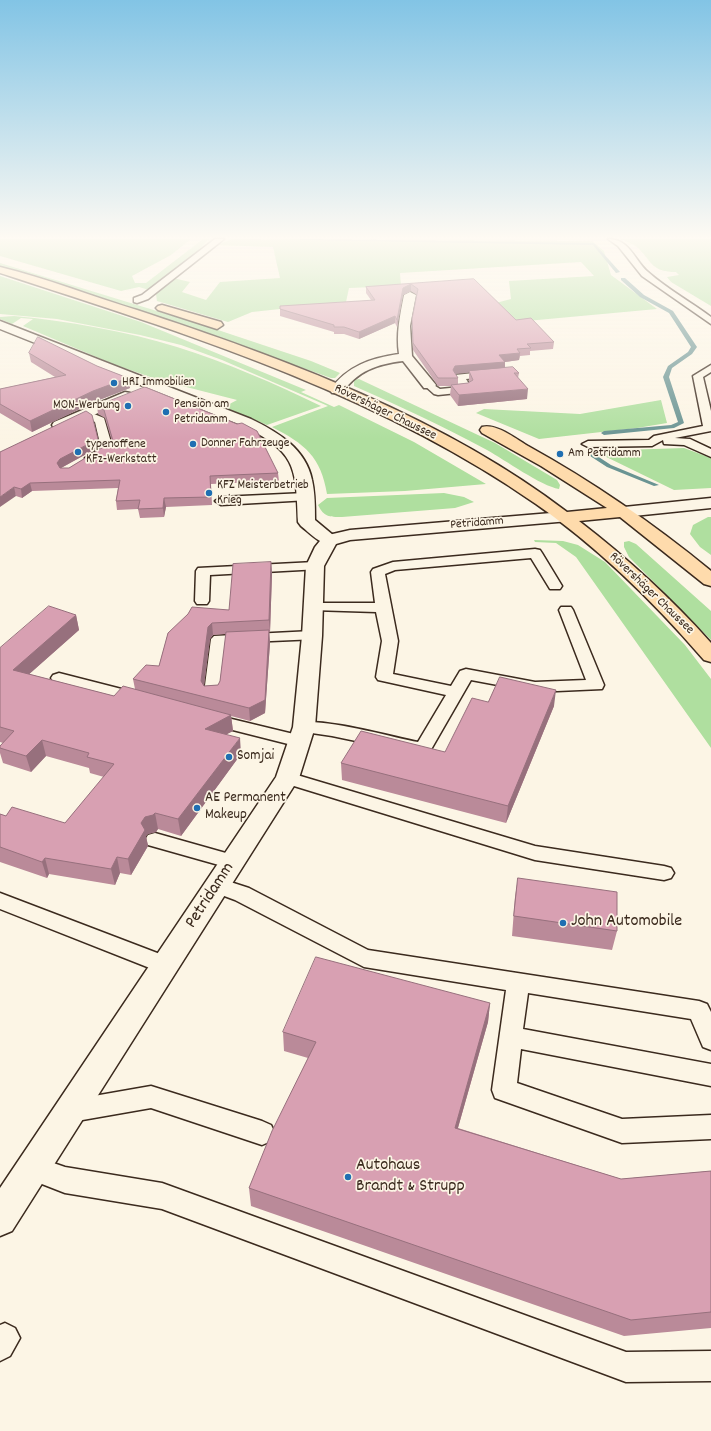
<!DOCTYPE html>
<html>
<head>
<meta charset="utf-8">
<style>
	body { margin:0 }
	canvas { display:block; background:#fcf5e5 }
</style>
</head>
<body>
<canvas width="711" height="1431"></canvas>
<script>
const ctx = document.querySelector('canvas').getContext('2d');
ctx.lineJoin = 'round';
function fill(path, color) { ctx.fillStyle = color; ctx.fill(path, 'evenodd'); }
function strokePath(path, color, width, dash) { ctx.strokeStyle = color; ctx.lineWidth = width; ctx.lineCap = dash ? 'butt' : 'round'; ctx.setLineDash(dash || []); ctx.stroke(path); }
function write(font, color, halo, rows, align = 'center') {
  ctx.font = font + ' Dekko,sans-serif'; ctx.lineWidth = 3.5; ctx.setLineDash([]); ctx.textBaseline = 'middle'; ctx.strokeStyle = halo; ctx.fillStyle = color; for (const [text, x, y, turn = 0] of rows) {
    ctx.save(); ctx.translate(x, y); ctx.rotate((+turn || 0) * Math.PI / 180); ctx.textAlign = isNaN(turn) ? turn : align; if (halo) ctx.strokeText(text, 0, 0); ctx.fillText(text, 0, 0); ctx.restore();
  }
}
fill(new Path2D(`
	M0 239H191L171 255 132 276 135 283H146L203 239H209L195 254 149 290 139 287 121 291 0 256Z
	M231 239 592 241 604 251 611 275 657 309 483 325 469 310 511 299 509 281 594 276 581 262 400 273 401 286 349 288 346 302 252 312 228 322 157 301 156 294 173 278 190 282 182 292 206 300 220 282 280 278 273 247 218 245Z
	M621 239H711V306L671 282 667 277 679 275 676 272C652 272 653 263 638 248 634 244 627 242 621 239Z
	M0 263 209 327 311 361 340 373 335 378H331L188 327 0 267Z
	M0 276 141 322 306 390 301 392 334 407 339 405 414 442 486 484 405 491 327 494C321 457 305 444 272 427L328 406 222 360 181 345 140 335 57 319 0 314Z
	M14 316C68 321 125 331 177 347 226 362 275 384 321 406L267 425 224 407 237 400 159 380 113 364 23 326 33 319 21 318 12 324 0 319V317Z
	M359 379 495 443 557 480 560 485 559 489C541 486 505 460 487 450 443 426 399 406 354 386V380Z
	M661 400 667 423 637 428 539 439 476 413 484 409 580 414Z
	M684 448 711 458V488L674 490 594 451Z
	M444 493 464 497 474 502 455 508 342 517C329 517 324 517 318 505L327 498Z
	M708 517H711V555L700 547 690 534 693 525Z
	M534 540 563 541 578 545 605 562 685 645 711 679V748L576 557 556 543 535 542Z
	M629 541 636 544 711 611V640L629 557 624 547V542Z`), '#afdf9f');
fill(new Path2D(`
	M299 239 594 243 620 272 616 273 593 245 301 240Z
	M621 278H625L644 295 673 311 697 347 692 354 672 368 669 377 684 423 674 428 604 435 601 433 604 431 671 425 678 422 663 377 668 366 688 352 691 347 669 313 640 297 621 280Z
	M587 452H591L611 465 659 485 654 486 607 467 587 454Z`), '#6a9493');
const service = new Path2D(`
	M215 239H224L148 299 137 303 134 302V298L142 295Z
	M608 239C630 239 634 260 648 272 667 289 691 302 711 317V324L642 276 618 246Z
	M711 365V372L703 377 711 411V431L675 438 690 439 711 449V457L684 445 664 444 663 440 652 446 588 447 582 444 588 441 649 440 654 436 703 426 693 376Z
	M493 371 498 374 497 376 466 379 472 389 467 392 438 395 434 394 424 385 429 382 440 389 460 387 454 377 455 375Z
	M84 410 104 418 113 449 91 462 85 458 101 448 95 422 78 413Z
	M305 493 311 497 309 500 221 505 215 501 221 497Z
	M535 549 540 550 542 553 562 586 560 589H550L531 558 395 570 385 574 398 641 393 674 451 686 460 671 466 669 535 682 586 680 559 610 561 607H571L573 610 604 685 602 689 535 692 471 680 429 753 423 755 332 736 298 731 295 727 298 723C321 717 392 737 418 742L446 695 378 680 376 677 382 641 376 612 312 610 307 609 305 606 307 603H375L371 572 373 569 393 562Z
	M315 562 320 563 322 566 320 569 210 575 209 601 207 604H197L195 601 196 571 198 568Z
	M312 631 317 633 320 636 317 639 226 643 220 693 218 697 212 698 206 697 204 693 211 639 214 636Z
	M59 673 145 695 147 699 145 703 139 704 53 681 51 678 53 675Z
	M211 714 306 737 309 741 306 745 300 747 205 723 202 719 205 715Z
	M287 772 535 846 664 866 671 868 674 873 671 878 664 880 535 860 281 782 278 778 281 774Z
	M155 833 240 857 243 862 240 867 233 869 148 845 145 840 148 835Z
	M218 878 249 888 368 950 699 1001 707 1004 711 1012V1050L703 1047 691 1019 528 993 523 1029 711 1064V1086L521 1049 517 1083 622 1119 711 1115V1139L622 1143 495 1098 492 1090 506 990 364 967 235 900 211 891 208 886 211 881Z
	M0 893 173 959 176 965 173 971 165 974 0 909Z
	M151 1086 262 1121 271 1125 275 1133 271 1141 262 1145 151 1108 71 1122 62 1119 59 1111 62 1103 71 1100Z
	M33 1156 65 1167 162 1183 626 1352 711 1351V1381L626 1382 162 1209 65 1193 24 1177 20 1168 24 1159Z
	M5 1323 15 1328 20 1338 10 1356 0 1361V1325Z`);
const minor = new Path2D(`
	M410 292 416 295 410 326 412 356 436 385 434 388H424L403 361C377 364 357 371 342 393H332L330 390C347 366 371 358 399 354 396 334 400 315 404 295Z
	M0 321 251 419C278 432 306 449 312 480 315 493 315 507 315 520L339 540 336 544C322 547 311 534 301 526L298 522C296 465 296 452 241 425L0 329Z
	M125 392 130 393 132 396 130 399 64 428H54L52 425 54 422Z`);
const tertiary = new Path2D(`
	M563 512 569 513 571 517 569 521 350 540 336 544 324 566 322 636 315 727 299 778 12 1231 0 1236V1188L276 777 293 727 302 636 306 566 315 547 324 536 350 530Z`);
const secondary = new Path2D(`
	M711 498V508L624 517 618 516 616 512 618 508 624 507Z`);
const primary = new Path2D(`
	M0 267C46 278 91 296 137 310 283 358 443 417 567 512L607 508 541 466 482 433 480 430 482 427C496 423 516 439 528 446 593 482 654 524 711 571V586L704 584 620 517 579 521C627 558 671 598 711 643V662L704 660C654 602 599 548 536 504 375 392 185 333 0 273Z
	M162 305 221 322 223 325 217 329 158 310 156 308 158 306Z`);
strokePath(service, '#3b2a1e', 3);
strokePath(minor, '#3b2a1e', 3);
strokePath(tertiary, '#3b2a1e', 3);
strokePath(secondary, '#3b2a1e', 3);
strokePath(primary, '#3b2a1e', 3);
fill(service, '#fcf5e5');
fill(minor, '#fcf5e5');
fill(tertiary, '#fcf5e5');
fill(secondary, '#fcf5e5');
fill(primary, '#fedbac');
fill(new Path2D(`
	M474 279 516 320 554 342 553 349 530 351V355L520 356 519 360 505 362V368L519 373 518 378 527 399 458 406 450 395 451 386H438L413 350 412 326V319L417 295 411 291 403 295 397 327 395 323 359 339 344 334H334V332L280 316V309L371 300 366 293V287ZM469 372V383H468L458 384V378L455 373Z
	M29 353 97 366 128 378 130 388 94 402 32 432 0 413V389L55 377 31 362Z
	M97 406 278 473 279 481 211 484 212 505 166 507 164 517 140 518 138 509 117 510 116 501 118 488 32 491 22 498 16 496 0 452 99 447 61 468H69L112 442 105 418 98 414Z
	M271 562 272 574 270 632H269L270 643 265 713 250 721 231 716 233 731 226 734 241 754 181 836 158 829 156 832 148 834 146 836 148 846 131 875 120 873 115 885 49 874 47 878 0 862V814L6 816 65 823 104 777 90 773 89 768 46 756 31 772 3 763 0 753V746L3 743 0 742V648L76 615 79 630 29 674 114 696 135 689 133 679 159 666 168 633 229 610ZM226 634 220 681 218 685 204 686V685L210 639 213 635Z
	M488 702 554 706 506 823 342 780 341 763 445 752Z
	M518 878 617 931 612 950 512 936 515 897Z
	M490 1003 488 1022 458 1128 621 1179 711 1171V1328L624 1336 251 1206 249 1188 308 1058 284 1051 283 1032Z`), '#ba8a99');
fill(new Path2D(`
	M411 284V291L403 295 397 327V320L403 288Z
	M395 316V323L359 339V332Z
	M520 353 519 360 505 362V369L455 374 453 370 455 366 499 355Z
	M128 378 130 388 94 402 32 432 30 421 93 391Z
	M528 389 527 399 458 406 459 395Z
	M98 439 99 447 61 468 59 471 57 463 60 459Z
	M30 483 32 491 22 498 21 489Z
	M14 487 16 496 0 507V497Z
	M164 498 166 507 164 517 163 508Z
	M271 562 272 574 270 632 269 620Z
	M76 615 79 630 17 685 13 670Z
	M212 623 213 635 210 639 203 694 201 681 208 627Z
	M269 630 270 643 265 713 250 721 249 708Z
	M556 690 554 706 506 823 508 806Z
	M231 715 233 731 207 745 205 729Z
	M240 738 241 754 181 836 178 819Z
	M42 740 46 756 31 772 26 756Z
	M155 813 158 829 156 832 148 834 146 836 148 846 131 875 128 859 141 823 145 817Z
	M117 857 120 873 115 885 111 869Z
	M45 858 49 874 47 878 42 862Z
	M490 1003 488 1022 453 1145 455 1128Z`), '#97707d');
const building = new Path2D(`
	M474 279 516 320 531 318 554 342 527 344 531 348 517 349 520 353 499 355 505 362 455 366 453 370 458 378H438L413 343 412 319 418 289 411 284 403 288 397 320 395 316 359 332 344 327H334V325L280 309V306L375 300 366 287Z
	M38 337 97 366 128 378 93 391 30 421 0 404V389L66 375 29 353Z
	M513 367 519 373H514L528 389 459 395 451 385 468 383 473 380 469 371Z
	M145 387 237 424 242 423 257 431 278 473 210 476 211 497 164 498 163 508 138 509 140 500 116 501 120 480 30 483 21 489 14 487 0 497V452L86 411 92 415 98 439 60 459 57 463 60 468H69L113 441 104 410 97 406Z
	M271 562 269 620 212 623 208 627 201 681 204 686 218 685 220 681 226 632 269 630 265 700 249 708 133 679 146 665 159 666 168 633 188 614 192 607 229 610 233 564Z
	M49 606 76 615 13 670 114 696 123 686 231 715 205 729 240 738 178 819 155 813 153 815 145 817 141 823 145 830 128 859 117 857 111 869 45 858 42 862 0 847V814L6 816 12 807 65 823 114 764 87 757 89 753 42 740 26 756 0 748V746L14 731 0 727V648Z
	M500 677 556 690 508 806 341 763 361 731 445 752 472 698 488 702Z
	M518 878 617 892V931L514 916Z
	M316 957 490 1003 455 1128 621 1179 711 1171V1312L631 1320 249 1188 272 1131 316 1042 283 1032Z`);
fill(building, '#d8a0b2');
strokePath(building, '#97707d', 1);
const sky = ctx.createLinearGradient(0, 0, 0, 439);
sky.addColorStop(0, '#82c4e5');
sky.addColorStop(0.54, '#fefaf3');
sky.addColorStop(1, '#fefaf300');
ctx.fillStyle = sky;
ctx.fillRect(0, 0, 711, 439);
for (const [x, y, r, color] of [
	[114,383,4,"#1f6fb2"],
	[128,406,4,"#1f6fb2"],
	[166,412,4,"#1f6fb2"],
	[193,444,4,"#1f6fb2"],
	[78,452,4,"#1f6fb2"],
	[560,454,4,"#1f6fb2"],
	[209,493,4,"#1f6fb2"],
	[229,757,4,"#1f6fb2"],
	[197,808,4,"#1f6fb2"],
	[563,923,4,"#1f6fb2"],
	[348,1177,4,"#1f6fb2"]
]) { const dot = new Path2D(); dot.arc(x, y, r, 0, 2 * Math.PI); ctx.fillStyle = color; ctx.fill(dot); strokePath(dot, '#fcf5e5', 1.5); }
write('13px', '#3b2a1e', '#fcf5e5', [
	["HRI Immobilien",122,383],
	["Pension am",174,405],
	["Petridamm",174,420],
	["MON-Werbung",120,406,"right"],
	["Donner Fahrzeuge",201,444],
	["typenoffene",86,445],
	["KFz-Werkstatt",86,460],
	["Am Petridamm",568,454],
	["KFZ Meisterbetrieb",217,486],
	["Krieg",217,501]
], 'left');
write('13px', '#3b2a1e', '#fcf5e5', [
	["Rövershäger Chaussee",385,413,26],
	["Petridamm",477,524,-5],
	["Rövershäger Chaussee",651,594,44]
]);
write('15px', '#3b2a1e', '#fcf5e5', [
	["Somjai",237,757],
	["AE Permanent",205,799],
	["Makeup",205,816]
], 'left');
write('18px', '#3b2a1e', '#fcf5e5', [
	["Petridamm",211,896,-57]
]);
write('18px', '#3b2a1e', '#fcf5e5', [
	["John Automobile",571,923],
	["Autohaus",356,1167],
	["Brandt & Strupp",356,1188]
], 'left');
</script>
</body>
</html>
